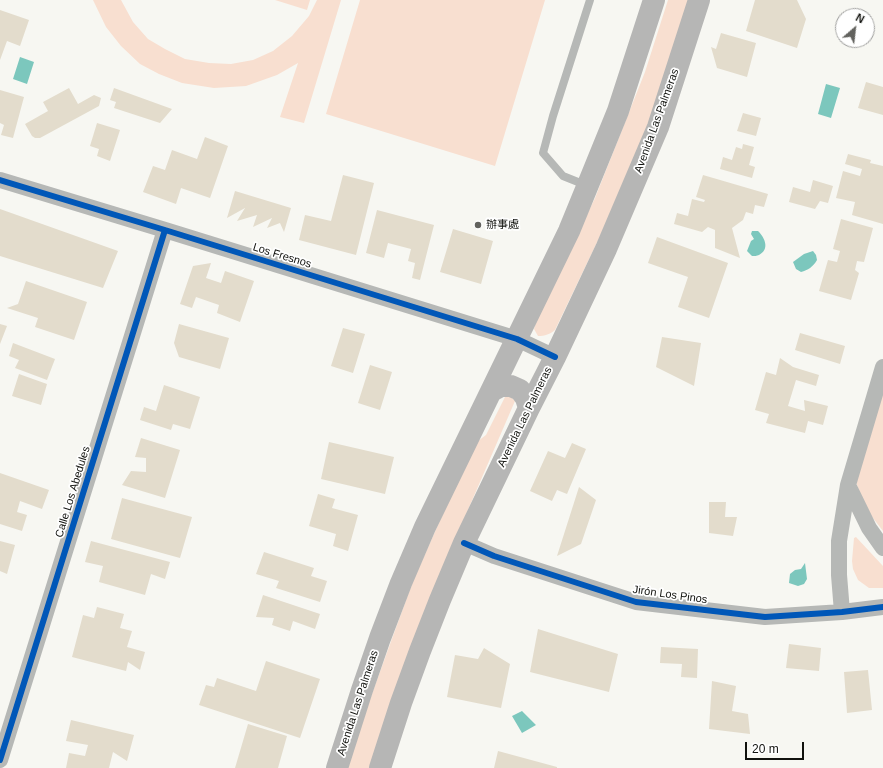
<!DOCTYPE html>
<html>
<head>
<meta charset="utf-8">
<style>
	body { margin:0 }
	#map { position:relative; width:883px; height:768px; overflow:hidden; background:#f7f7f2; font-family:Arial,sans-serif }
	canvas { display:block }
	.north { position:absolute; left:835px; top:8px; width:40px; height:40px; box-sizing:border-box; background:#fff; border:1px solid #a0a09f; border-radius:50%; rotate:28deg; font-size:11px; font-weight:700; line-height:16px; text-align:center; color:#11120e }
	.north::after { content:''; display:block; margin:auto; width:14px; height:18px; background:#62625e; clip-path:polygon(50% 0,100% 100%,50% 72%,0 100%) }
	.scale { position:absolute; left:745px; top:742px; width:59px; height:18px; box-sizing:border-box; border:2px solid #11120e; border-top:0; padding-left:5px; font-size:12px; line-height:14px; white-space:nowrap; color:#11120e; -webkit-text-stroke:3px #fff; paint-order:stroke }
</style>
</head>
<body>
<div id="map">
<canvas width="883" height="768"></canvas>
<div class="north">N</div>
<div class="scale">20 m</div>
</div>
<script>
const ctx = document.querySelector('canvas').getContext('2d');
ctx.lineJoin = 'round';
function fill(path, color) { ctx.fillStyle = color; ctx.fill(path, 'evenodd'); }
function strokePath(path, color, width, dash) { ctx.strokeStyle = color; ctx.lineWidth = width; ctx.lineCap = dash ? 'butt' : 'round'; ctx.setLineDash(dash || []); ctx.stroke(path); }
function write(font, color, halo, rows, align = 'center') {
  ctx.font = font + ' Arial,"Noto Sans SC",sans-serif'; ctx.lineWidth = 3.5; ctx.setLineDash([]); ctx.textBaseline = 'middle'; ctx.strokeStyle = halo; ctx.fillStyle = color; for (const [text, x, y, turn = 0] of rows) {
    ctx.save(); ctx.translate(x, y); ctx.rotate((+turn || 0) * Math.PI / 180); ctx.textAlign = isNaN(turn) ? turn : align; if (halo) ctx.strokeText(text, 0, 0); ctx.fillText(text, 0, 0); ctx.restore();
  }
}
fill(new Path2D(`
	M93 0H121L133 22 148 39 165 49 185 59 209 63 231 64 253 60 273 51 292 36 309 16 317 0H341L304 123 280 117 298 63 277 75 246 86 214 88 182 83 159 74 140 64 121 46 106 27Z
	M275 0H310L307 10Z
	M360 0H545L495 166 326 114Z
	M668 0H689L647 128 602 232 555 330C550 334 545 336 538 336L534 329 537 318 595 198 645 72Z
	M883 383V531L866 509 854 477Z
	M507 393 515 401 445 563 371 768H345L413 581 474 444 486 435Z
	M856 537 883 566V588H869L858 580 853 569 852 561 854 538Z`), '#f8dfd0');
fill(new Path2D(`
	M20 57 34 62 27 84 13 79Z
	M826 84 840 88 831 118 818 114Z
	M752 231H758C765 238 770 249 759 255 757 256 754 256 752 256L747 251 751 241 754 239 751 234Z
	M813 251 816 255 817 260C813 267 808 270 801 272L796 269 793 262 804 254Z
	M805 563 807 579 804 584 798 586 789 583 790 574 795 570 801 569Z
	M522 711 536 725 522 733 512 716Z`), '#7cc7bd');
fill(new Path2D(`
	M755 0H797L806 19 797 48 746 31Z
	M0 10 29 20 20 46 7 41 0 60Z
	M721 33 756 43 747 77 717 68 711 47 716 49Z
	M866 82 883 87V115L858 108Z
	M69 88 78 104 94 95 101 98 99 106 40 138H35L32 136 25 124 48 111 43 102Z
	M114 88 172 109 160 123 114 108 116 102 110 100Z
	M0 90 24 97 13 138 1 135 4 125 0 123Z
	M743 113 761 118 756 136 737 131Z
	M97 123 120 130 110 161 97 156 99 149 90 146Z
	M205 137 228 146 210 198 181 188 176 204 143 192 153 166 165 170 172 150 197 159Z
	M743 144 754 147 749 165 755 167 752 178 720 169 723 157 732 160 736 147 742 149Z
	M848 154 871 160 870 163 883 166V224L852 215 855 202 836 198 843 171 860 176 862 169 845 164Z
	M343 175 374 183 356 255 299 240 305 215 331 221Z
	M703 175 768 194 764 207 755 205 753 214 746 212 743 220 732 228 740 258 715 248V230L708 227 702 232 674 224 677 213 688 216 692 199 704 202 705 200 696 197Z
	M813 180 833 186 828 203 820 201 815 209 789 202 793 187 810 192Z
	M235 191 291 208 284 232 280 223 267 228 272 218 253 227 257 215 237 221 245 208 227 218Z
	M0 209 118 251 103 288 0 256Z
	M377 210 434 225 420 280 412 278 415 263 408 261 411 249 388 243 384 258 366 253Z
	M841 219 873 228 864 262 857 261 855 270 859 273 851 300 819 291 828 260 837 262 840 251 833 249Z
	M453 229 493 241 481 284 440 272Z
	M657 237 728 263 709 318 678 307 688 277 648 263Z
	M211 263 206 278 221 283 225 271 254 281 240 322 217 313 219 305 196 297 192 308 180 304 193 266Z
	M26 281 87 302 74 340 35 327 38 318 7 308 18 304Z
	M0 324 7 326 0 344Z
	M179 324 229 338 220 369 179 357 174 343Z
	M343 328 365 334 353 373 331 366Z
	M800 333 845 346 840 364 795 350Z
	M662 337 701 343 694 386 656 367Z
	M13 343 55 359 47 380 15 368 19 360 9 356Z
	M780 358 793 367 819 375 816 386 796 380 788 406 805 411 804 400 828 406 823 425 808 421 805 433 766 423 769 414 755 410 766 372 776 375Z
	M370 365 392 372 380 410 358 403Z
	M19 374 47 384 41 405 12 396Z
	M164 385 200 397 190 429 173 424 171 430 140 420 144 407 156 411Z
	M141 438 180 450 165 498 122 485 131 471 146 472V458L135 457Z
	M329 442 394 457 385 494 321 479Z
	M572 443 586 449 567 494 557 490 552 501 530 491 548 451 565 458Z
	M0 473 49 490 42 509 20 501 17 512 27 515 22 531 0 524Z
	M579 487 596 500 581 544 557 556Z
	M318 494 335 499 332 508 358 515 348 551 333 546 336 534 309 526Z
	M122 498 192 517 180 558 111 539Z
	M709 502H726L725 517H737L733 536 709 533Z
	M0 541 15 545 7 574 0 571Z
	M91 541 170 562 165 579 151 574 145 595 99 582 103 566 85 562Z
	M264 552 314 568 311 576 327 581 320 602 276 588 279 581 256 574Z
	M263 595 320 614 315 629 293 621 290 631 272 625 274 618 256 617Z
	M97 607 124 614 120 628 132 631 127 647 145 652 140 670 128 662 126 671 72 657 83 615 94 618Z
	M538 629 618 654 609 692 530 672Z
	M789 644 821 648 819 671 786 668Z
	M661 647 698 649 697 678 681 677 682 664 660 663Z
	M484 648 510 664 501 708 447 697 455 655 478 659Z
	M266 661 320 679 300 738 199 705 206 685 214 687 217 678 256 691Z
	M868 670 872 710 847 713 844 672Z
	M712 681 736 686 732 711 748 714 750 734 709 729Z
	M71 720 134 735 127 761 113 752 109 768H66L69 753 85 756 88 745 66 741Z
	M248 724 287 736 278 768H235Z
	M498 751 557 767V768H494Z`), '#e3dccc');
strokePath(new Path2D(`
	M588 186 563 176 543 153 553 116 590 0`), '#b6b8b6', 8);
strokePath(new Path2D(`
	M0 180 165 230 517 339 555 357
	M848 485 869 528 883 548
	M464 543 494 556 636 602 765 617 842 612 883 607
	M842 612 839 575V541L848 485 883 367
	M0 760 165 230`), '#b6b8b6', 16);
strokePath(new Path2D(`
	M492 391 501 386H511L520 390 526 398 529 408
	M337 768 362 690 380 638 401 583 425 527 569 231 594 170 618 111 654 0
	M380 768 401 703 420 651 440 600 464 543 529 408 555 357 606 249 658 127 699 0`), '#b6b6b5', 22);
strokePath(new Path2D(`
	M0 180 165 230 517 339 555 357
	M464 543 494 556 636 602 765 617 842 612 883 607
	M0 760 165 230`), '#0057b8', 6);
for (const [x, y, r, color] of [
	[478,225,4,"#62625e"]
]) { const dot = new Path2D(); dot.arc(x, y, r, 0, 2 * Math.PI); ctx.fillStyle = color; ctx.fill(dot); strokePath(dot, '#fff', 1.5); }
write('11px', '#11120e', '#fff', [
	["Avenida Las Palmeras",657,121,-70],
	["Los Fresnos",282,256,17],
	["Avenida Las Palmeras",525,417,-64],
	["Calle Los Abedules",73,492,-73],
	["Jirón Los Pinos",670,595,8],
	["Avenida Las Palmeras",358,703,-72]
]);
write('11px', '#11120e', '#fff', [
	["辦事處",486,225]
], 'left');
</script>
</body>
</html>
